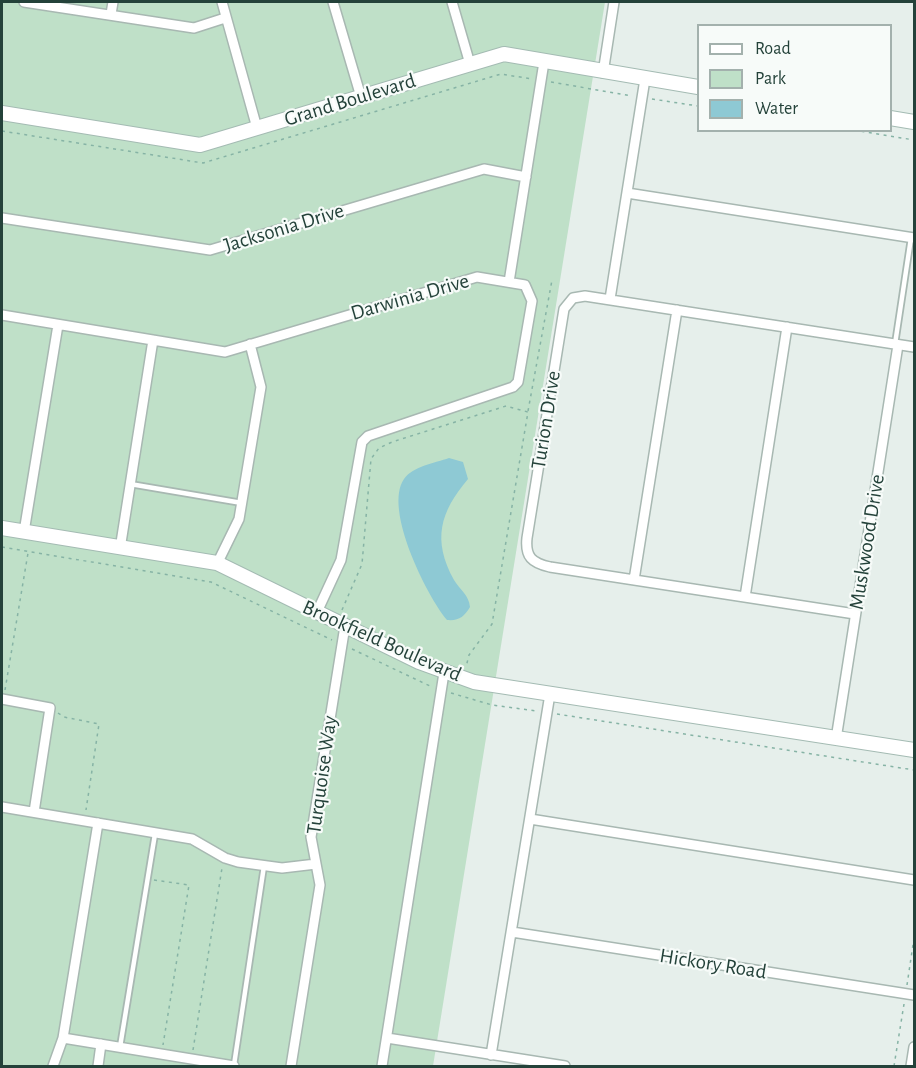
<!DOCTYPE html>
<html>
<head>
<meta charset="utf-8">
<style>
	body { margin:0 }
	#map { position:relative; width:916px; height:1068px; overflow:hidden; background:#e6efeb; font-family:"Alegreya Sans",sans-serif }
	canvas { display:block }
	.frame { position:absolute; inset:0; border:3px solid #24423a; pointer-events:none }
	.legend { position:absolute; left:697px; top:24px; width:195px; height:108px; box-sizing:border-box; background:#f7fbf9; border:2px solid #a3b1ad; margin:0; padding:8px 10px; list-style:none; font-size:18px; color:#24423a }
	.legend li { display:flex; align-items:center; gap:12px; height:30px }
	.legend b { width:30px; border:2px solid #a3b1ad }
</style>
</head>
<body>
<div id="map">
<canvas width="916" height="1068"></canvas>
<div class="frame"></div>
<ul class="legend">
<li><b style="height:8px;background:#fff"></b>Road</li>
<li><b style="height:16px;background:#bfe0c8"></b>Park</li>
<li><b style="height:16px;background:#8ec9d4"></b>Water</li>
</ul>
</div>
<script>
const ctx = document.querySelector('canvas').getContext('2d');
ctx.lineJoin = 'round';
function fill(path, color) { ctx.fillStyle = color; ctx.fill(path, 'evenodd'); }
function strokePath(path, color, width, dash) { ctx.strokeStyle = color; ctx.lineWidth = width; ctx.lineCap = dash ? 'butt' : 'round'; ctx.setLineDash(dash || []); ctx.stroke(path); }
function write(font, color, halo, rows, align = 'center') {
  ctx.font = font + ' "Alegreya Sans",sans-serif'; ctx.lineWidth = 4.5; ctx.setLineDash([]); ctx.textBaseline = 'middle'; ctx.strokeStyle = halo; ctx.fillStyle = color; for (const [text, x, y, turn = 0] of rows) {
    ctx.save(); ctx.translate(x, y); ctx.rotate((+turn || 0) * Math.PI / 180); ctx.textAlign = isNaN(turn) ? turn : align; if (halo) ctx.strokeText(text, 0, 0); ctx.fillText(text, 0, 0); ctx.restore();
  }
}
fill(new Path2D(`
	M2 2H605L433 1066H2Z`), '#bfe0c8');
fill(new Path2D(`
	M449 458 463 462 468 479C440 512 432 540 454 580 460 590 469 595 470 607 464 617 459 621 447 620 427 596 383 509 404 479 413 466 435 463 449 458Z`), '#8ec9d4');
const lane = new Path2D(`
	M895 344 911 238
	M130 484 242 503
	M120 1047 155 834
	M234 1065 264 866`);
const street = new Path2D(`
	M24 2 194 28 225 18
	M222 2 257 128
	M333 2 361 97
	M452 2 470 64
	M111 14 113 2
	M603 73 614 2
	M627 193 914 238
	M2 218 210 250 484 169 526 177
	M509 282 544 62
	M610 299 645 79
	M2 315 225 352 477 277 525 285 532 301 518 382 513 387 368 436 362 442 341 560 317 612
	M24 532 58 325
	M120 549 153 340
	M217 564 239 519 261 387 250 344
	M634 580 677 310
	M745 597 787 327
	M855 614 550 567C532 563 525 557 527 538L564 309 573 298 585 296 914 347
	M2 699 50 708 34 812
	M836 739 898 345
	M2 807 192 839 225 858 238 862 282 868 316 864
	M530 819 914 880
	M512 932 914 995
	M63 1038 234 1066
	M387 1038 565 1066
	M491 1055 550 694
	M53 1066 63 1038 98 823
	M98 1066 101 1044
	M291 1066 320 885 311 837 345 626
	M382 1066 444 673
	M911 1066 914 1047`);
const secondary = new Path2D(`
	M2 113 200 145 504 54 698 87
	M890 118 914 122
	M2 528 217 563 419 662 474 682 914 750`);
strokePath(lane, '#a8b8b2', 8);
strokePath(street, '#a8b8b2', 12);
strokePath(secondary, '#a4bbb3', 16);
strokePath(new Path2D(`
	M551 82 632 96
	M652 99 698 106
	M854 130 914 140
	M2 131 203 163 501 74 532 79
	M528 411 552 280
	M2 547 211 582 332 640
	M342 610 362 564 371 459 379 448 392 442 506 406 528 412 492 624 469 655 466 667
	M352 649 432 687
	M5 690 28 553
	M451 693 492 705 537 711
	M58 713 64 717 99 724 86 810
	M557 714 914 770
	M154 880 189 885 163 1045
	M907 985 914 938
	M193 1050 222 868
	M894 1066 904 1004`), '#86b3a5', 1.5, [3, 4.5]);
strokePath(lane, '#fff', 4.5);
strokePath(street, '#fff', 9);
strokePath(secondary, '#fff', 14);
write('21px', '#24423a', '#f7fbf9', [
	["Grand Boulevard",350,100,-17],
	["Jacksonia Drive",284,228,-17],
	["Darwinia Drive",410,297,-16],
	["Turion Drive",546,420,-81],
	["Muskwood Drive",867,542,-81],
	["Brookfield Boulevard",382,641,24],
	["Turquoise Way",322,775,-82],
	["Hickory Road",713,964,9]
]);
</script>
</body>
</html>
